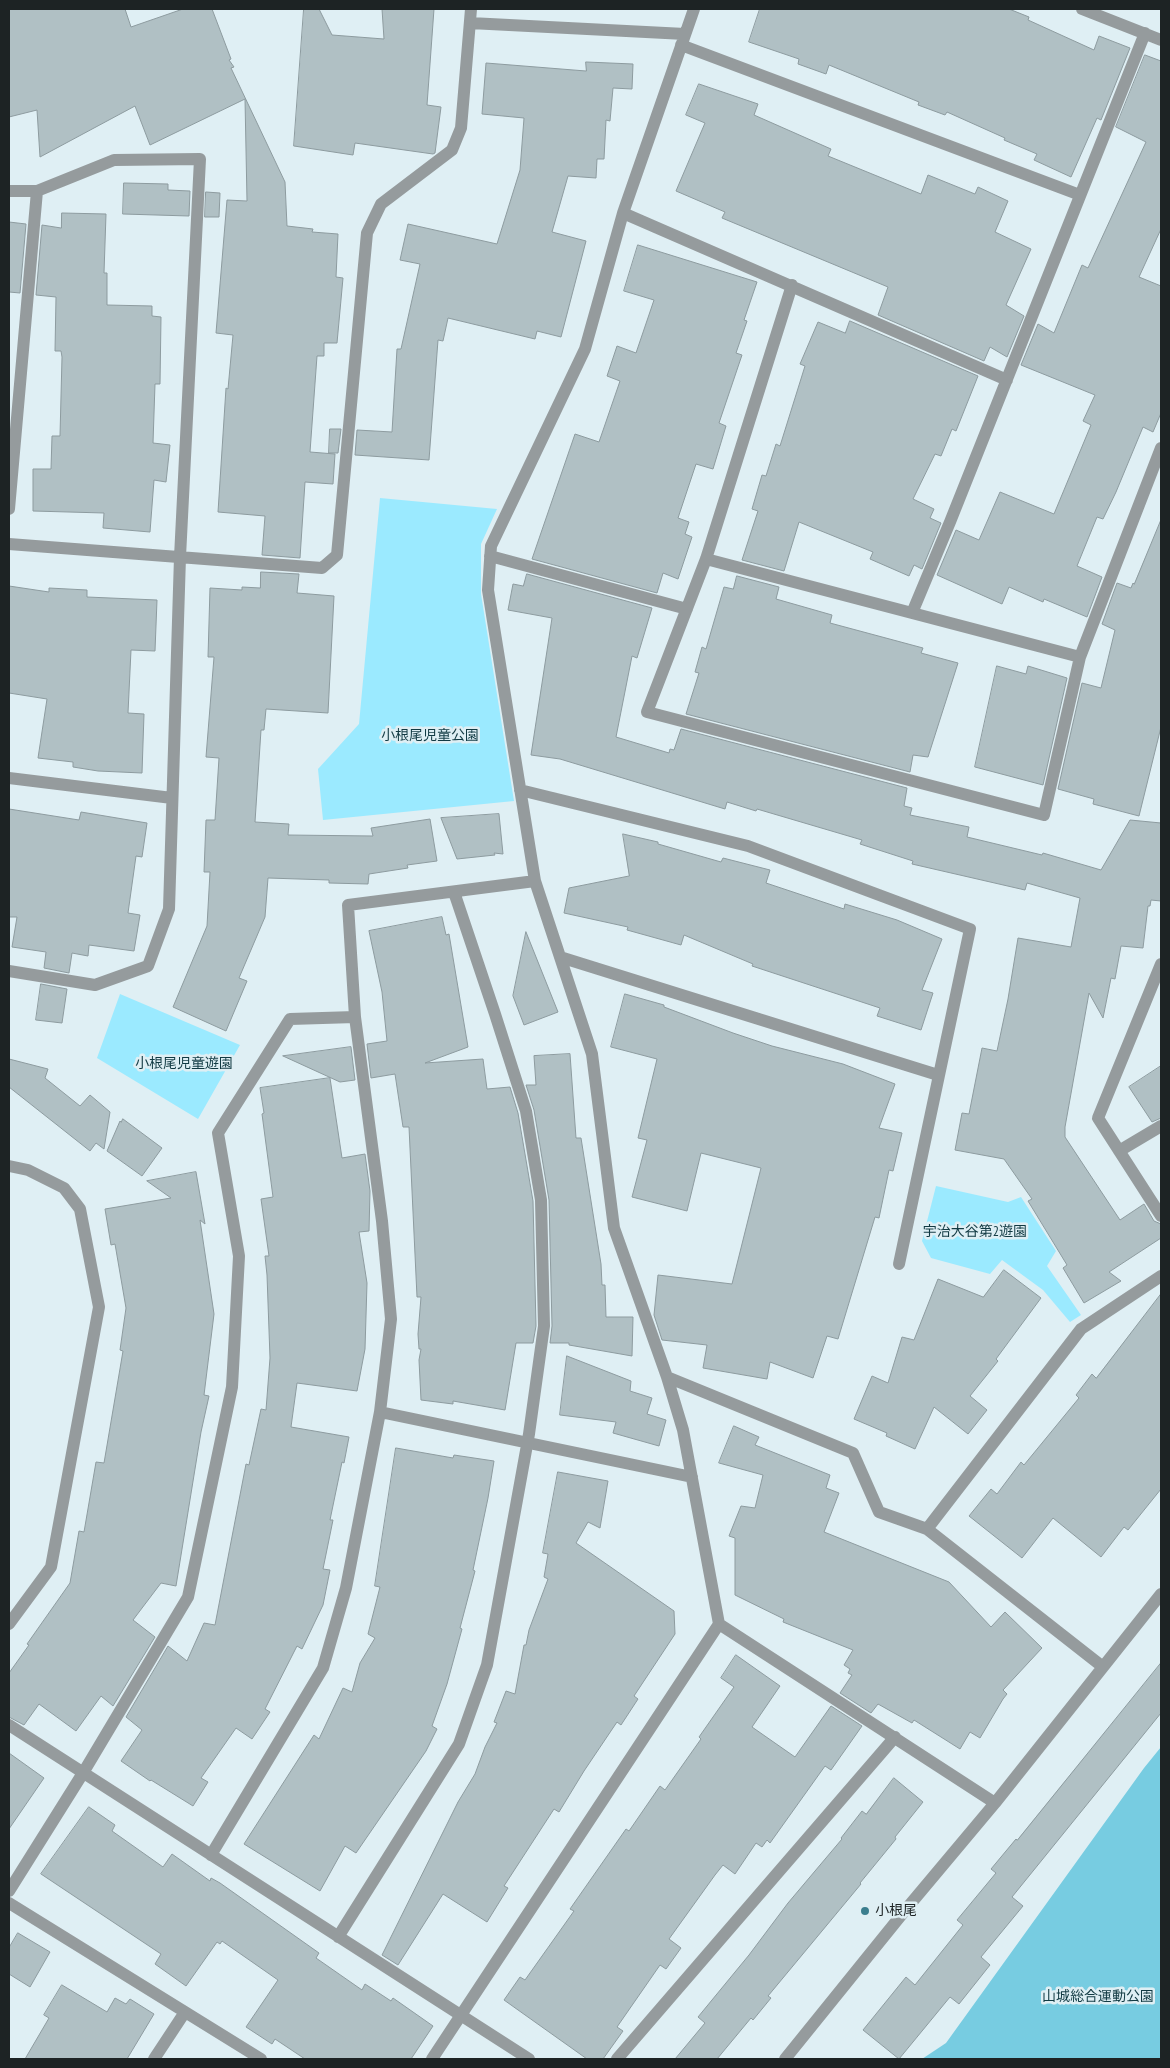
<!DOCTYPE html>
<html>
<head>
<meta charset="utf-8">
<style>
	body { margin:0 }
	#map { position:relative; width:1170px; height:2068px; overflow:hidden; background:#dfeff4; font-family:"PT Sans Narrow",sans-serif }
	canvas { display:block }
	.frame { position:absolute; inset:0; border:10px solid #1d2324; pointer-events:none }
</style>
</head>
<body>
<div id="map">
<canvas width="1170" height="2068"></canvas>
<div class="frame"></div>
</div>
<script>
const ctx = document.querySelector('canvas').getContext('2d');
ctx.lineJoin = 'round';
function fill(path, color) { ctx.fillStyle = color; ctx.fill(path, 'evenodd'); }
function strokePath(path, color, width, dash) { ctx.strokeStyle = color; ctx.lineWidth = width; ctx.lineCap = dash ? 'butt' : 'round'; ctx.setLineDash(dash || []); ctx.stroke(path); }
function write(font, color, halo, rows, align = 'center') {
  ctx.font = font + ' "PT Sans Narrow","Noto Sans JP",sans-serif'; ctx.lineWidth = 5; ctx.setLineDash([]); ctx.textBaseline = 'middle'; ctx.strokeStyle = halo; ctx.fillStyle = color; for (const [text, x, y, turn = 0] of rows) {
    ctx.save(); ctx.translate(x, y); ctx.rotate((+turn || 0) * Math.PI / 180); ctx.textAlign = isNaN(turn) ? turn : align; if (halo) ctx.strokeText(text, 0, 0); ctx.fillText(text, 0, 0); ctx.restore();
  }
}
fill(new Path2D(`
	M380 498 497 509 481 544V594L514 801 323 820 318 769 359 724Z
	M120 994 240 1045 198 1119 97 1058Z
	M936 1186 1008 1202 1021 1197 1056 1251 1047 1266 1081 1315 1070 1322 1043 1290 1002 1260 990 1274 931 1258 922 1241Z`), '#9beaff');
fill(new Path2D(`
	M1161 1747V2059H922L946 2043 1144 1768Z`), '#77cce1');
const building = new Path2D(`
	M9 9H125L131 27 183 9H212L231 59 229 60 234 67 231 68 285 182 287 226 313 229 312 232 338 234 336 277 343 278 337 343H324V356H317L310 452 335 454 333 484 305 482 300 558 262 555 265 516 218 512 226 388 228 389 233 335 216 333 227 200 247 201 245 99 150 145 135 106 40 157 37 110 9 117Z
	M304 9H319L332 35 384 39 382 9H434L427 105 441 107 435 153 433 154 355 143 353 155 294 146Z
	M760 9H1009L1029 17 1028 20 1094 50 1099 36 1130 48 1101 120 1097 118 1071 177 1034 160 1037 154 1004 140 1005 138 947 112 945 115 918 105 919 102 829 65 826 74 798 64 799 59 749 42Z
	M1145 55 1161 61V229L1139 277 1161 286V413L1153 432 1143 427 1116 492 1103 519 1097 517 1077 566 1102 577 1087 617 1044 599 1043 602 1009 587 1002 604 937 575 956 530 979 540 1000 492 1054 514 1091 425 1083 421 1095 395 1021 365 1038 324 1054 333 1082 265 1088 268 1146 142 1116 127Z
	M586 62 633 64 632 89 613 88 610 121 606 120 604 159H597L596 178 568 176 552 232 586 241 561 337 537 331 535 339 448 318 443 341 438 340 429 460 355 455 357 430 392 432 397 349H401L420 264 400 260 408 224 497 244 520 170 524 118 482 114 486 63 586 71Z
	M699 84 758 104 754 115 831 149 828 156 921 194 928 175 975 194 978 187 1008 201 995 232 1031 249 1006 305 1024 316 1007 357 990 347 984 361 878 315 888 287 722 218 725 212 676 191 705 123 686 115Z
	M124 183 168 184V190L190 191 189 216 123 214Z
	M206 192 220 193 219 217H205Z
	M62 213 106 214 104 273H107V305L152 306V316L161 317 160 384H155L153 443 170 445 166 482 154 480 150 532 103 528 104 513 33 511V469H51L52 436H60L62 357 61 351H55L56 297 36 295 42 225 61 228Z
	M9 222 26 224 20 293 9 292Z
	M638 245 757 282 744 320 747 321 736 353 742 355 719 423 726 426 713 469 696 464 678 518 689 522 685 534 692 537 678 579 663 573 657 593 532 559 575 434 599 442 620 381 607 376 617 346 636 353 654 300 624 291Z
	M850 321 978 376 956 431 952 429 941 456 935 454 913 499 934 509 930 518 941 523 922 569 914 565 909 576 870 559 873 552 799 522 784 571 742 560 758 511 752 509 762 475 766 476 776 444 780 446 805 366 800 364 818 322 845 333Z
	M330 429H341L338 453H329Z
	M1161 520V727L1139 816 1093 804 1094 799 1058 789 1082 683 1101 688 1115 630 1102 624 1117 583 1131 588 1133 583 1134 584Z
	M261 572 299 574 297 593 334 596 328 713 266 709 264 730H261L255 822 289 824 288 835 373 836 371 828 430 819 437 861 407 865 408 868 369 874 368 884 329 883V880L268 878 265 917 239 978 247 981 226 1031 173 1007 207 926 210 872H204L206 820H215L219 758 206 757 214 657H208L210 588 242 590V587L260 588Z
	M527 574 652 608 637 658 632 656 616 737 669 753 670 749 674 750 681 729 907 788 904 806 912 808 910 815 969 827 967 837 1042 855 1043 853 1101 870 1130 820 1161 823V901L1151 900 1150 906H1148L1143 948 1121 946 1115 979 1111 978 1103 1018 1089 993 1065 1127V1137L1120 1220 1144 1204 1154 1221 1161 1224V1238L1109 1272 1121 1281 1084 1303 1063 1268 1067 1265 1028 1201 1032 1199 1004 1159 955 1150 962 1113 969 1114 982 1048 997 1051 1008 999 1018 938 1071 947 1080 898 1027 883 1025 890 912 864 913 861 860 844 862 840 757 809 756 811 727 802 725 809 560 759 531 755 552 618 508 610 513 584 523 586Z
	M737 576 779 587 776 599 832 615 830 623 923 648 921 653 958 663 928 757 913 755 910 772 686 714 699 673 695 672 702 647 706 649 724 587 733 589Z
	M9 586 49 592V588L87 590V597L157 600 155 651 131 650 128 713 144 714 142 773 98 771 73 767V762L38 758 47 699 9 693Z
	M997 666 1026 674 1028 666 1067 678 1043 785 975 767Z
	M9 809 79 820 81 812 147 823 142 857 136 856 128 913 140 915 134 951 89 945 88 956 72 953 69 973 44 968 46 952 12 947 17 917H9Z
	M499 814 503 854 494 853 495 855 457 859 441 818Z
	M623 834 658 842V844L721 862 723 858 770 870 766 883 844 909 845 904 897 920 942 939 922 990 933 993 921 1030 877 1016 880 1008 752 966 753 964 684 935 681 945 627 930 628 927 564 913 569 888 629 876Z
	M442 917 446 935 449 934 468 1047 425 1063 483 1059 487 1089 510 1087 518 1113 533 1201 536 1326 533 1343H516L505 1410 453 1401V1404L421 1400 419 1360 421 1349H419L418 1334 421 1297H417L409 1127H403L395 1074 371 1078 367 1044 387 1041 382 992 369 931Z
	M526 932 558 1012 524 1025 513 996Z
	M41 984 67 989 62 1023 36 1020Z
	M625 994 664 1005V1007L733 1033 772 1046 843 1064 895 1084 879 1128 902 1133 893 1171 889 1170 879 1218 875 1217 838 1339 827 1336 813 1378 770 1362 767 1379 703 1368 707 1345 662 1340 654 1315 658 1275 732 1284 761 1168 701 1153 687 1211 632 1197 647 1140 638 1138 657 1059 611 1047Z
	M351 1047 355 1080 340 1082 283 1056Z
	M570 1054 576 1138H581L601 1264 602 1285H605L606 1317H633L632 1356 569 1345V1343H550L552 1326 549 1200 534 1110 526 1085H536L534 1056Z
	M9 1059 48 1069 45 1078 80 1106 90 1095 110 1112 104 1149 96 1143 90 1151 9 1087Z
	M1161 1066V1118L1152 1122 1129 1087Z
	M330 1078 342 1158 365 1154 370 1191 369 1231 359 1232 367 1283 365 1349 357 1391 297 1383 291 1427 349 1437 344 1463 342 1462 330 1520H333L323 1569 330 1570 323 1605 302 1649 297 1646 265 1709 270 1712 252 1739 236 1728 201 1778 208 1782 193 1806 151 1780 150 1781 121 1761 142 1730 126 1717 168 1646 187 1661 204 1623 215 1625 246 1464 249 1465 261 1409 266 1410 270 1358 267 1275 265 1256H269L261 1199 273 1197 262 1114 264 1113 260 1088Z
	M123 1119 162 1148 142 1176 107 1151 120 1121 121 1122Z
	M196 1172 205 1224 200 1220 214 1314 204 1395 209 1396 201 1432 176 1586 161 1583 133 1620 155 1637 113 1706 101 1696 76 1731 39 1704 24 1725 9 1717V1673L29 1645 27 1644 70 1583 79 1531 84 1532 96 1462 104 1463 123 1351 120 1350 126 1308 115 1244 111 1245 105 1209 171 1198 147 1181Z
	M1004 1270 1041 1298 996 1359 998 1361 970 1396 987 1410 968 1434 934 1407 915 1449 886 1436 887 1433 854 1419 872 1376 888 1383 902 1337 914 1340 938 1279 983 1297Z
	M1161 1294V1489L1128 1530 1124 1527 1101 1557 1053 1518 1022 1558 969 1516 991 1489 997 1494 1021 1462 1024 1465 1079 1398 1076 1395 1092 1374 1096 1378Z
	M567 1356 631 1381 630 1391 652 1398 647 1414 666 1420 659 1446 613 1433 616 1422 560 1415Z
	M734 1426 759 1437 755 1445 830 1475 826 1488 839 1493 824 1532 949 1582 991 1627 1005 1612 1042 1648 1003 1690 1007 1694 1003 1699 980 1738 970 1732 960 1749 914 1720 912 1723 878 1704 871 1713 840 1693 852 1675 848 1673 850 1669 844 1665 853 1650 783 1622 784 1619 735 1595V1538L729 1536 741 1506 755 1508 763 1475 719 1463Z
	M396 1448 453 1458 454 1455 494 1461 488 1498 473 1570 475 1571 460 1628 462 1629 447 1684 432 1726 437 1729 426 1751 356 1853 345 1846 320 1891 244 1844 314 1735 319 1739 343 1688 352 1692 360 1663 375 1638 368 1634 380 1587 375 1586Z
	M558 1472 608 1481 600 1528 588 1522 576 1543 674 1611 675 1634 634 1696 638 1699 621 1725 617 1722 584 1771 559 1812 554 1809 504 1886 508 1888 487 1922 443 1894 398 1965 382 1955 458 1802 475 1774 485 1747 497 1723 494 1722 506 1691 515 1694 524 1645H526L529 1630 548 1579 544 1577 548 1554 543 1553Z
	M736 1655 780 1686 752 1727 795 1757 831 1706 862 1726 831 1770 825 1766 770 1843 767 1840 762 1847 756 1843 735 1874 723 1865 715 1875 669 1939 681 1948 666 1969 660 1965 617 2027 623 2031 603 2059H587L504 2000 520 1977 525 1980 574 1911 570 1909 626 1829 629 1831 660 1786 665 1790 701 1739 699 1737 734 1687 721 1678Z
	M1161 1663V1713L1012 1897 1023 1906 981 1957 990 1965 959 2004 950 1997 899 2059 863 2030 906 1977 915 1985 963 1925 957 1920 996 1873 991 1869 1016 1839 1017 1840Z
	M9 1753 44 1778 9 1829Z
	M894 1778 923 1802 895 1837 896 1839 860 1883 861 1884 768 1996 771 1998 753 2020 751 2018 717 2059H675L705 2023 698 2017 749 1955 788 1903 842 1839 841 1838 862 1811 866 1814Z
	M89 1807 115 1825 112 1831 163 1867 172 1854 210 1881 211 1878 220 1883 319 1953 316 1958 362 1990 365 1984 391 2001 393 1998 433 2026 411 2059H305L275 2039 272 2044 246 2027 278 1980 222 1941 220 1944 217 1942 186 1986 155 1964 161 1954 41 1874Z
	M18 1933 50 1952 30 1987 9 1974V1948Z
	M62 1985 107 2012 115 1998 126 2004 130 1999 154 2014 127 2059H25L49 2018 44 2015Z`);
fill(building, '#b0c0c4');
strokePath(building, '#8d9b9f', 1);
strokePath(new Path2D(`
	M694 9 623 213 585 349 491 546 488 590 535 881 592 1054 614 1228 667 1377 683 1430 719 1624 995 1803
	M1082 9 1161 40
	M470 23 685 34
	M681 45 1080 195
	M9 191H37L114 160 200 159 180 557 169 909 148 966 95 985 9 971
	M623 213 1007 380
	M792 285 706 559 647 712 1044 815 1080 657 1161 448
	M9 509 37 191
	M9 544 322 568 337 555 367 233 381 204 452 150 461 128 471 9
	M490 556 687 609
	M706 559 1080 657
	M912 613 950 522 1145 33
	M9 778 172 798
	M520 790 748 846 970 929 899 1264
	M560 957 938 1075
	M1161 964 1098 1118 1161 1216
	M1119 1151 1161 1126
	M9 1166 28 1170 64 1188 80 1209 99 1307 51 1567 9 1624
	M667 1377 853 1453 879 1512 927 1529 1103 1667
	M380 1412 692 1477
	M927 1529 1081 1329 1161 1276
	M9 1725 529 2059
	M211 1855 323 1668 346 1588 380 1412 391 1319 382 1221 355 1017 348 905 535 881
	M9 1891 83 1773 188 1597 232 1387 239 1256 218 1133 290 1019 355 1017
	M9 1903 261 2059
	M338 1937 459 1744 487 1665 529 1434 544 1326 541 1200 526 1111 495 1014 454 892
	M154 2059 185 2012
	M432 2059 719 1624
	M617 2059 895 1737
	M785 2059 907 1908 995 1803 1161 1594`), '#959b9d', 12);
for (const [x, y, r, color] of [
	[865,1911,5,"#3b7e8e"]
]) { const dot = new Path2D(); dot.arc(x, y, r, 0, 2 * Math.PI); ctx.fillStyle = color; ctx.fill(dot); strokePath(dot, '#dfeff4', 2); }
write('14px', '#113a43', '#dfeff4', [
	["小根尾児童公園",430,736],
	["小根尾児童遊園",184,1064],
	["宇治大谷第2遊園",975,1232],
	["山城総合運動公園",1098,1997]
]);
write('14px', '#1d2324', '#dfeff4', [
	["小根尾",875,1911]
], 'left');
</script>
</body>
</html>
